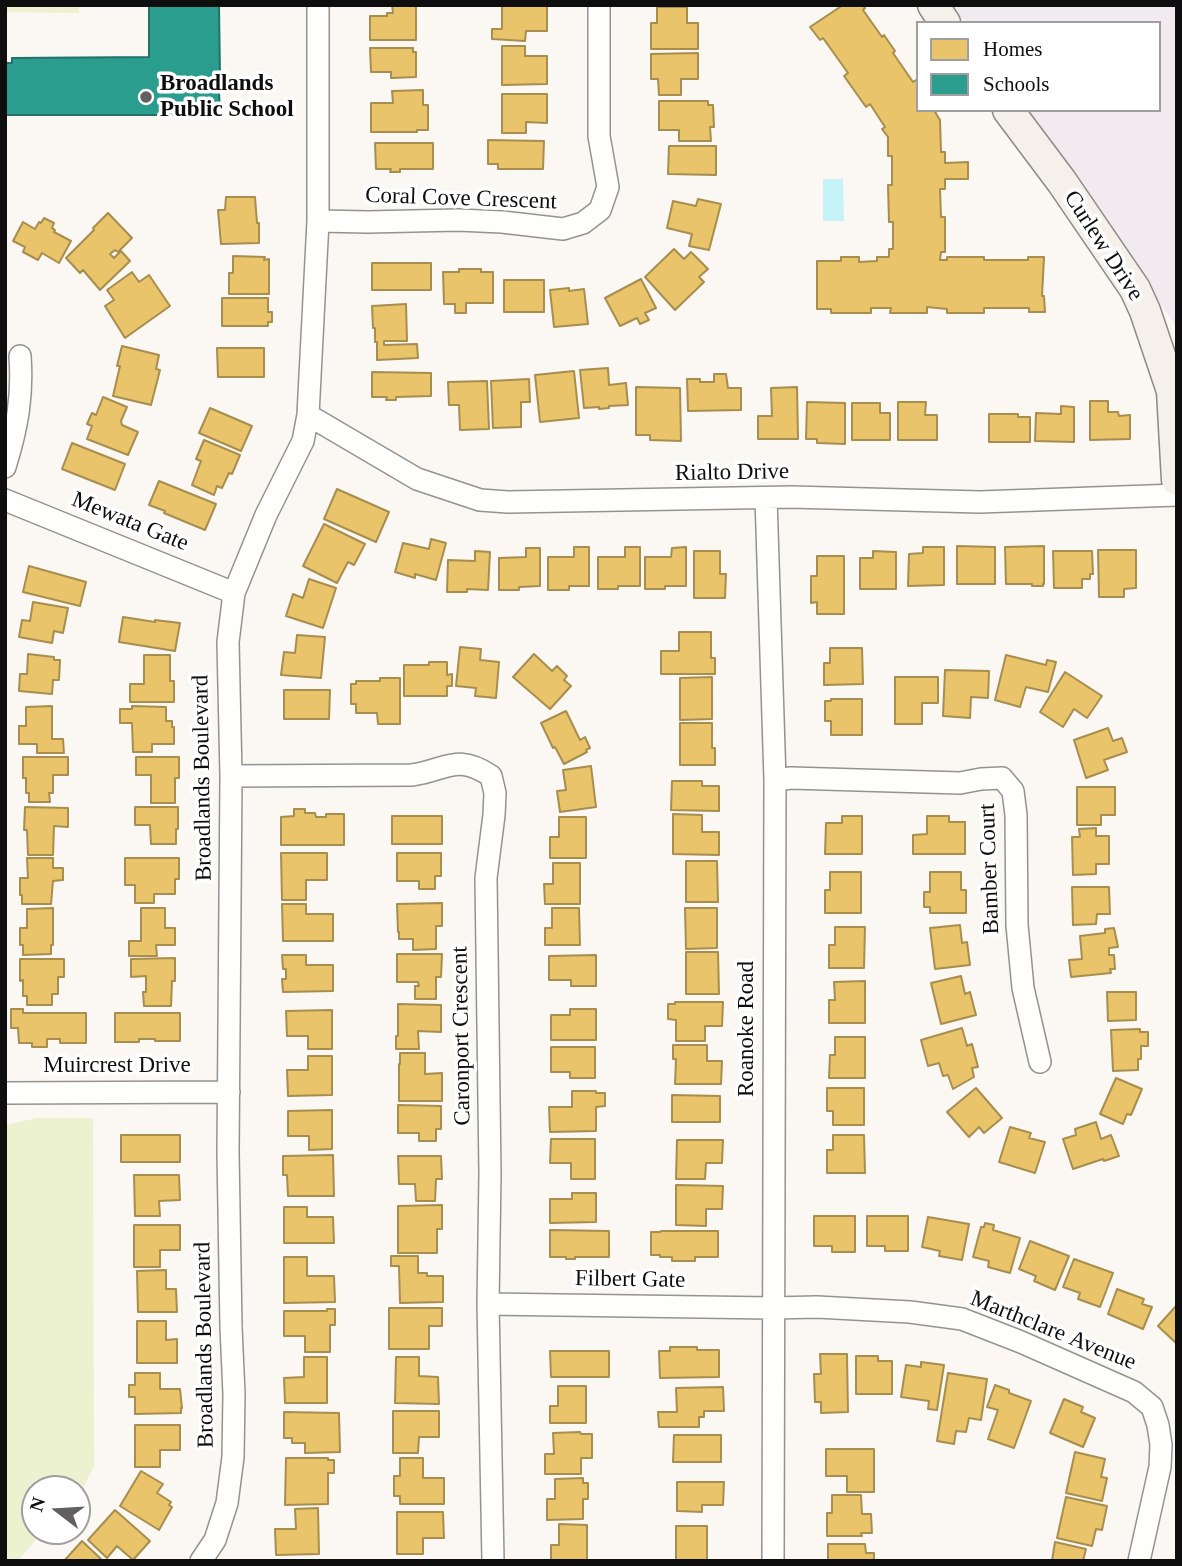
<!DOCTYPE html>
<html>
<head>
<meta charset="utf-8">
<style>
	body { margin:0 }
	#map { position:relative; width:1182px; height:1566px; overflow:hidden; background:#fbf7f2; font-family:Georgia,serif }
	canvas { display:block }
	.frame { position:absolute; inset:0; border:7px solid #0e0e0e; pointer-events:none }
	.legend { position:absolute; left:916px; top:21px; width:245px; height:91px; box-sizing:border-box; background:#fff; border:2px solid #9f9f9f; margin:0; padding:9px 12px; list-style:none; font-size:21px; color:#0e0e0e }
	.legend li { display:flex; align-items:center; gap:14px; height:35px }
	.legend b { width:35px; border:2px solid #9f9f9f }
	.north { position:absolute; left:21px; top:1475px; width:70px; height:70px; box-sizing:border-box; background:#fff; border:2px solid #9f9f9f; border-radius:50%; rotate:287deg; font-size:19px; font-weight:700; line-height:28px; text-align:center; color:#0e0e0e }
	.north::after { content:''; display:block; margin:auto; width:24px; height:32px; background:#61605e; clip-path:polygon(50% 0,100% 100%,50% 72%,0 100%) }
</style>
</head>
<body>
<div id="map">
<canvas width="1182" height="1566"></canvas>
<div class="frame"></div>
<ul class="legend">
<li><b style="height:19px;background:#e9c46a"></b>Homes</li>
<li><b style="height:19px;background:#2a9d8f"></b>Schools</li>
</ul>
<div class="north">N</div>
</div>
<script>
const ctx = document.querySelector('canvas').getContext('2d');
ctx.lineJoin = 'round';
function fill(path, color) { ctx.fillStyle = color; ctx.fill(path, 'evenodd'); }
function strokePath(path, color, width, dash) { ctx.strokeStyle = color; ctx.lineWidth = width; ctx.lineCap = dash ? 'butt' : 'round'; ctx.setLineDash(dash || []); ctx.stroke(path); }
function write(font, color, halo, rows, align = 'center') {
  ctx.font = font + ' Georgia,serif'; ctx.lineWidth = 7; ctx.setLineDash([]); ctx.textBaseline = 'middle'; ctx.strokeStyle = halo; ctx.fillStyle = color; for (const [text, x, y, turn = 0] of rows) {
    ctx.save(); ctx.translate(x, y); ctx.rotate((+turn || 0) * Math.PI / 180); ctx.textAlign = isNaN(turn) ? turn : align; if (halo) ctx.strokeText(text, 0, 0); ctx.fillText(text, 0, 0); ctx.restore();
  }
}
fill(new Path2D(`
	M953 5H1177V328L1026 110H1159V23H965Z`), '#f1ebef');
fill(new Path2D(`
	M5 5H79V13L5 12Z
	M37 1118H93L94 1466 82 1490 77 1495V1489H35V1531H44L17 1561H5V1125Z`), '#ecf2d0');
fill(new Path2D(`
	M823 179H843L844 221H823Z`), '#c5f3f8');
const homes = new Path2D(`
	M392 5H416V40H370V16H387V13H393Z
	M502 5H547V31H526L525 41 492 39V29H502Z
	M843 5H863L865 8 863 10 882 37 884 35 895 51 893 53 913 82 916 80 918 83V110L937 111 935 112 940 120 941 152H945V163L968 162V179H945V189H940L941 217H945V252H941L940 260H947V257H984V260H1028V257H1044L1042 296H1044L1045 312H1029V308H984V313H947V309L927 307V313H890L891 308H871V313H831V309H817V261H841V257H859V262L877 261V257H889V249H893V222H889L888 185H892V156H888V137L882 129 885 127 870 104 866 107 844 76 848 73 823 38 820 40 810 27Z
	M657 7H687V23H698V49H651V23H657Z
	M502 46H525V56H547V84L502 85Z
	M370 48H413V52H416V77L391 78V72H371Z
	M698 53V79H681V95H659L658 79H651V54Z
	M423 90V105H428V130H417V132H371V103H393L392 91Z
	M502 94H547V123L526 122V133H502Z
	M659 101H708V105H713L714 127H710L711 141H679V130H659Z
	M488 140 544 141 543 169H498V164H488Z
	M375 143H433V169H400V172H390L391 169H376Z
	M669 146H716V175L668 174Z
	M226 197H255L257 223H259V243L221 244 218 210H225Z
	M698 199 721 204 709 250 689 246 692 234 667 228 673 201 696 206Z
	M108 213 132 238 118 252 115 250 110 254 114 258 121 251 130 261 100 290 83 270 80 273 66 258 94 230 93 228Z
	M44 218 54 223 52 228 55 230 54 232 71 241 59 263 42 253 38 260 23 252 25 247 13 241 23 222 35 229 39 222 41 223Z
	M674 249 684 259 691 252 708 269 699 277 704 282 675 310 645 277Z
	M233 256 265 257 264 260 269 259V294H229V273H233Z
	M372 263H431V290H372Z
	M459 269H481V272H493V303H466V313H455V304H444L443 272H459Z
	M132 272 139 282 149 275 170 306 125 338 105 306 114 300 107 290Z
	M641 279 656 308 645 313 649 320 640 324 637 318 620 326 605 298Z
	M504 280H544V312H504Z
	M569 288V291L584 289 588 324 554 327 550 290Z
	M222 298H268V312H272V322H268V326H222Z
	M406 304 407 341H384V345L417 344 418 358 377 360V342H375V328H373L372 306Z
	M122 346 159 355 156 369 160 370 151 405 113 396 120 366H117Z
	M217 348H264V377H218Z
	M608 368 609 385 626 383 628 405 609 406V408L599 409V407L584 408 580 370Z
	M574 371 579 418 540 422 535 375Z
	M372 372 431 373V396L396 397V400H386L387 397H372Z
	M714 374H726L728 388H741V410L688 411 687 379H700V382H714Z
	M529 379 530 402H521V427L493 428 491 381Z
	M487 381 489 429 460 430 459 405H449L448 382Z
	M636 387 680 388 681 441 650 440V435H636Z
	M797 387 798 439H758V416H772L771 388Z
	M103 397 127 407 121 421 122 425 138 432 128 455 87 439 92 426 87 424 92 413 96 415Z
	M1090 401H1108V412H1118L1119 416 1130 415V439L1090 440Z
	M807 402 845 403V444L817 443V439H806Z
	M898 402H926L925 415H937V440H898Z
	M852 403H880V413H890V440H852Z
	M1061 406 1074 407V442L1035 441 1036 413 1061 414Z
	M210 408 252 426 241 451 199 433Z
	M989 414H1018V417H1030V442H989Z
	M204 440 240 455 232 474 229 473 222 488 217 486 214 495 192 485 201 461 196 459Z
	M72 443 125 464 115 490 62 469Z
	M159 481 216 504 205 530 164 513 165 511 149 505Z
	M337 489 389 512 376 542 324 519Z
	M324 524 365 544 354 565 348 562 337 583 303 566Z
	M431 539 446 543 436 580 415 574V578L395 572 403 543 429 549Z
	M957 546 995 547V584H957Z
	M1044 546V584H1043V586H1032V584H1006L1005 547Z
	M574 547H589V586H569V590H548V557H574Z
	M625 547H640V586H618V589H598V557H625Z
	M686 547V586H665V589H645V557H671L672 548Z
	M923 547H944V585L908 586 909 554 923 553Z
	M526 548H540V586L519 587V590H499V558L526 557Z
	M1098 550H1136V588L1124 589V597H1099Z
	M475 551 490 552 488 590 467 589V592H447L448 560 475 561Z
	M694 551H720V574H726L725 598H694Z
	M873 551 896 552V589H860V558H873Z
	M1053 551H1092L1093 574H1090V579H1082V588H1054Z
	M817 556H844V614H817V602L811 603V576H817Z
	M29 566 86 582 80 606 23 592Z
	M309 579 336 588 323 628 286 616 293 594 303 598Z
	M33 602 68 608 63 633 54 631 52 643 19 637 22 620 30 621Z
	M123 617 155 622V620L180 623 175 651 119 642Z
	M679 632H711V658H715V674H661V651H679Z
	M297 635 325 637 321 678 281 675 284 652 295 653Z
	M460 647 481 649 480 660 499 662 496 698 475 696 476 688 456 686Z
	M830 648H862L863 684 824 685V663H830Z
	M28 654 54 657V660H60L59 680H53L52 694 19 691 20 674H27Z
	M534 654 552 671 557 666 567 676 564 680 571 686 550 709 513 677Z
	M144 655H170V681H174V702H130V684H144Z
	M1006 655 1046 665 1047 660 1056 662 1048 692 1026 687 1020 707 995 700Z
	M429 662H447V675L452 674V686H447V696H404V665H429Z
	M945 670 989 671 988 698 971 697 970 718 943 716Z
	M1065 672 1102 696 1087 718 1074 709 1063 727 1040 712Z
	M712 677V719L680 720V678Z
	M895 677H938V703H922V724H895Z
	M380 678H400V724H378L377 713H356V704H351V684H356V681H380Z
	M284 690H330L329 719H284Z
	M831 699H862V735H831V721H825V701H831Z
	M52 706V739H63L64 753H37V744H19V726H26V707Z
	M132 706 166 707V721H172V727H174V744H152V752H133L132 723H120V709H132Z
	M566 711 580 740 585 737 590 748 586 750 587 752 564 764 555 747 553 748 541 723Z
	M680 723H712V748H715V765H680Z
	M1108 728 1113 741 1122 738 1127 752 1104 760 1108 770 1086 778 1074 740Z
	M23 757H68V775H53V793H49L50 802H29V793H26V778H23Z
	M136 757H179V778H175V803H151V775H136Z
	M591 766 596 807 560 812 557 791 566 790 563 770Z
	M672 781H702V786H719V811L671 810Z
	M1077 787H1115V815H1101V825H1077Z
	M25 807 68 808V827L54 826 53 855H28L27 830H24Z
	M135 807H178V829H176V844H151L150 825H135Z
	M294 809H305V813H315L316 817H326V814H344V845H281V817L294 816Z
	M673 814 702 815V832H719V855L673 854Z
	M392 816H442V844H392Z
	M842 816H862V854H825L826 823H842Z
	M927 816H949V822H965V854H913V835L927 834Z
	M559 817H586V858H550V837H559Z
	M1096 828V836H1109V864H1096V874L1073 875 1072 837H1080L1079 829Z
	M281 853H327V880H306V900H282Z
	M397 853H441V876H435V889H419V881H397Z
	M27 858H53V868H63V880L53 881 51 904H22V895H20V878H28Z
	M125 858H179V879H175V894H154V903H135V885H125Z
	M686 861H717L718 902H686Z
	M553 863H580V904H545L544 884H553Z
	M830 872H861V913H825V890H830Z
	M930 872H961V890H966V913H930V907H924V892H930Z
	M1072 887H1109L1110 914H1097L1096 924 1073 925Z
	M442 903V926H436V949L413 950V939H399V932H398L397 904Z
	M282 904H306V914H333V941H283Z
	M53 908V945H51V954L23 955V945H20V928H27V909Z
	M141 908H165V928H175V945H156L157 956H129V941H141Z
	M552 908H579L580 945H545V928H552Z
	M685 908H717V948L686 949Z
	M960 925 962 943 967 942 970 965 935 969 930 928Z
	M835 927H865L864 968H829V945H835Z
	M1114 928 1118 947 1109 948V955H1114L1115 969H1110L1111 973 1071 977 1069 960 1082 959 1080 936 1105 933V929Z
	M686 952H718L719 994H686Z
	M397 954H442L441 977H436V999H415V986H419L418 982H397Z
	M282 955H306V965H333V991L283 992 282 979H286V969H283Z
	M596 955V986H571V980H549V956Z
	M175 958V981H172L171 1006H144L143 992H146V976L131 977V959Z
	M20 959H64V977H58V994H52V1005H27V996H23V980L20 981Z
	M961 976 965 994 970 992 976 1015 941 1024 931 983Z
	M865 981V1023H829V1000H835L834 982Z
	M1107 992H1136V1020L1108 1021Z
	M675 1002H723L722 1026H705V1041H676V1020L668 1019V1004H675Z
	M398 1004 441 1005V1032L418 1031 419 1049H396V1036H398Z
	M11 1009H23V1013H86V1043H60V1039H47V1047H32V1043H19L18 1028H11Z
	M570 1009H596V1040H551V1015H570Z
	M332 1010V1049H308V1036H287L286 1011Z
	M115 1013H180V1041H155V1039H139V1042H115Z
	M962 1028 967 1046 972 1044 978 1067 972 1068 974 1077 953 1089 948 1075 943 1076 939 1063 928 1066 921 1040Z
	M1140 1029V1032H1148V1046H1141V1059H1138V1070L1113 1071 1111 1030Z
	M835 1037H865V1078H829L830 1055H835Z
	M673 1045H707V1061H722L721 1084H675L676 1059H673Z
	M551 1047H595V1078H570V1072H551Z
	M400 1053H425V1074L442 1073V1101H399V1064H400Z
	M308 1056H332V1095L288 1096 287 1070H308Z
	M1116 1078 1142 1089 1131 1115 1127 1114 1123 1124 1100 1114Z
	M827 1088H864V1125H833V1111H827Z
	M976 1088 1002 1118 984 1133 979 1127 969 1137 947 1112Z
	M572 1091H596V1093H605V1106L596 1107V1131L550 1132 549 1107H572Z
	M672 1095 720 1096V1122H672Z
	M398 1105 441 1106V1129H436V1141H419V1133H398Z
	M332 1110V1149L309 1150V1136H288V1111Z
	M1096 1122 1101 1139 1111 1135 1119 1156 1104 1161 1103 1159 1073 1169 1063 1139 1076 1135 1075 1129Z
	M1010 1127 1031 1133 1029 1138 1045 1142 1035 1173 999 1162Z
	M121 1135H180V1162H121Z
	M833 1135H864L865 1173H827V1150H833Z
	M551 1139H595V1179H571V1163H550Z
	M677 1140H723L722 1163H706L705 1179H676Z
	M333 1155 334 1196H288L287 1175H283V1156Z
	M398 1156H441L442 1179H436L435 1201H416L415 1184H399Z
	M134 1175H179L180 1200 159 1201 160 1216H135Z
	M676 1185 723 1186 722 1209H706V1226L676 1225Z
	M572 1193H596V1222L550 1223V1199H572Z
	M442 1205V1229H437V1253H398V1206Z
	M284 1207H307V1217H333L334 1243H284Z
	M814 1216H855V1252H832V1246H814Z
	M867 1216H908V1251H885V1246H867Z
	M928 1217 969 1224 962 1260 939 1256 940 1251 922 1247Z
	M985 1223 994 1225 993 1230 1020 1238 1010 1273 988 1267 989 1261 973 1257 981 1227H984Z
	M134 1225H180V1250H160V1267H134Z
	M550 1230 609 1231V1257H575V1259H566V1257H550Z
	M661 1231H718V1257H695V1261H672V1257H660V1255H651V1232H660Z
	M1030 1241 1069 1256 1055 1290 1034 1281 1036 1276 1019 1269Z
	M391 1256H418V1273H427V1276H443V1302L400 1303 399 1266H391Z
	M284 1257H307V1276H334L335 1302 284 1303Z
	M1074 1259 1113 1273 1100 1307 1078 1299 1080 1293 1063 1287Z
	M166 1270V1289H176L177 1312H138L137 1271Z
	M1117 1289 1144 1299 1142 1304 1152 1307 1143 1329 1108 1314Z
	M1176 1306 1177 1307V1344L1158 1326Z
	M389 1308H442V1326H429V1349H389Z
	M327 1309H335V1325H330V1352H305V1336H284V1311H327Z
	M137 1321H166V1340L177 1339V1363H137Z
	M670 1347H697V1350H719V1377L660 1378 659 1351H670Z
	M550 1351H609V1377H551Z
	M820 1354H847L848 1412 821 1413V1402H815L814 1374H821Z
	M856 1356H878V1361H892V1394H856Z
	M304 1357H327V1403H285L284 1378 304 1377Z
	M396 1357H419V1376L438 1377 439 1404 395 1403Z
	M921 1362 944 1365 937 1410 928 1409 929 1401 901 1397 906 1365 921 1367Z
	M135 1373H160V1389H180L182 1408H181V1413L135 1414V1397H129V1385H135Z
	M948 1373 987 1379 981 1420 969 1418 966 1432 956 1431 954 1444 937 1441Z
	M995 1385 1009 1390V1393L1031 1401 1014 1448 988 1439 998 1410 987 1407Z
	M558 1386H586V1423H550V1406H558Z
	M723 1387 724 1411H704V1417H699V1427H659L658 1412H677L676 1388Z
	M1064 1399 1083 1407 1081 1412 1095 1418 1083 1447 1050 1433Z
	M393 1411H439V1437H419L418 1453H393Z
	M284 1412 339 1413 340 1452 305 1453V1443H292V1438H284Z
	M135 1425H180V1450H160V1467H135Z
	M580 1432 581 1434H592V1458H581V1474H545V1454H554L553 1433Z
	M674 1435H721V1462H673Z
	M826 1449H874V1492H847V1476H826Z
	M1075 1452 1105 1459 1101 1477 1107 1478 1102 1501 1066 1493Z
	M286 1458H328V1460H334V1473H328V1504L285 1505Z
	M400 1458H423V1478H444V1504H400V1496H394V1476H400Z
	M141 1471 163 1484 157 1493 171 1502 169 1505 172 1507 159 1530 120 1506Z
	M583 1478V1483H588V1499H583V1519L547 1520V1499H555V1479Z
	M677 1482H724L723 1505H702V1512L677 1511Z
	M832 1495H861L862 1514H871L872 1533H861L862 1536H827V1513H832Z
	M1066 1497 1107 1506 1102 1530 1096 1529 1092 1546 1057 1538Z
	M318 1508 319 1554 276 1555 275 1529H296L295 1509Z
	M115 1510 150 1541 133 1560 117 1546 107 1558 88 1540Z
	M397 1512H443L444 1538H423V1554H397Z
	M559 1524 587 1525V1561H551V1545H559Z
	M676 1526H707V1561H676Z
	M82 1541 101 1559 99 1561H64Z
	M1055 1542 1086 1549 1083 1561H1052Z
	M828 1544H865L866 1553H874V1561H828Z`);
fill(homes, '#e9c46a');
strokePath(homes, '#a78d4e', 2);
const schools = new Path2D(`
	M149 5H219L220 77H232V91H219L220 115H5V63H12V58L149 57Z`);
fill(schools, '#2a9d8f');
strokePath(schools, '#227268', 2);
const street = new Path2D(`
	M318 221 368 222 458 220 502 222 563 229 583 223 600 210 608 187 599 136V5
	M308 415 417 479 480 500 508 502 791 497 980 502 1177 495
	M5 467C17 428 23 397 20 356
	M766 498 775 780 773 1561
	M5 500 234 593
	M231 776 412 775C447 770 456 753 491 776L495 793 494 815 486 878 490 1174 488 1304 493 1561
	M775 780 791 778 960 783 981 779 1002 778 1013 791 1016 815 1017 925 1023 988 1040 1062
	M5 1093 229 1092
	M488 1304 772 1308 817 1307 910 1312 962 1319 1021 1342 1134 1392 1152 1407 1158 1425 1161 1445 1160 1467 1139 1561
	M201 1561 215 1540 227 1503 233 1457 234 1394 231 1327 228 1152 231 776 228 642 234 593 266 515 303 441 308 415 318 221V5`);
const secondary = new Path2D(`
	M933 5 945 23
	M1008 110 1062 182 1135 289 1145 311 1172 391 1177 480`);
strokePath(street, '#959391', 24);
strokePath(secondary, '#8b8a87', 33);
strokePath(street, '#fefefd', 21);
strokePath(secondary, '#f5f1ea', 30);
for (const [x, y, r, color] of [
	[146,97,7,"#61605e"]
]) { const dot = new Path2D(); dot.arc(x, y, r, 0, 2 * Math.PI); ctx.fillStyle = color; ctx.fill(dot); strokePath(dot, '#fff', 2.5); }
write('bold 23px', '#0e0e0e', '#fff', [
	["Broadlands",160,84],
	["Public School",160,110]
], 'left');
write('23px', '#0e0e0e', '#fff', [
	["Coral Cove Crescent",461,199,2],
	["Curlew Drive",1103,246,57],
	["Rialto Drive",732,473,-1],
	["Mewata Gate",130,522,22],
	["Broadlands Boulevard",203,778,-91],
	["Bamber Court",990,869,-92],
	["Roanoke Road",747,1029,-90],
	["Caronport Crescent",462,1036,-91],
	["Muircrest Drive",117,1066],
	["Filbert Gate",630,1280,1],
	["Marthclare Avenue",1053,1331,22],
	["Broadlands Boulevard",205,1345,-91]
]);
</script>
</body>
</html>
